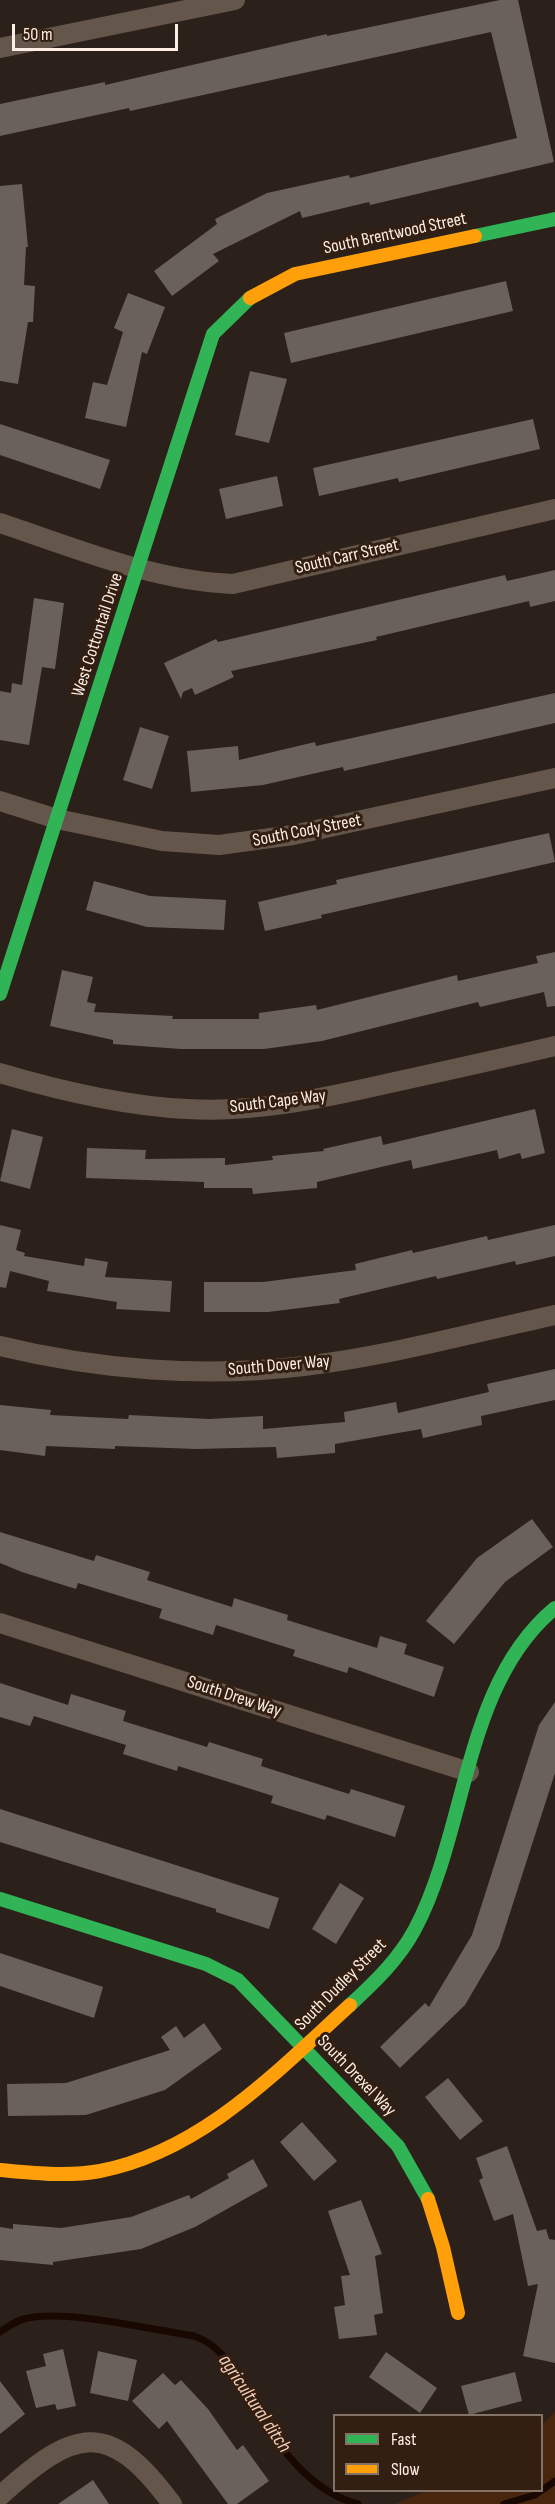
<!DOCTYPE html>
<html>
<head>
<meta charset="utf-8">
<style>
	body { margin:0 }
	#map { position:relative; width:555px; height:2504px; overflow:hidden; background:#2b201a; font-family:"Sofia Sans Condensed",sans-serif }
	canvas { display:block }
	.legend { position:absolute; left:333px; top:2414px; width:210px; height:78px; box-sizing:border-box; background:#331f12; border:2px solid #837266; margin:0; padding:8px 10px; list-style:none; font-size:18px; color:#fceee5 }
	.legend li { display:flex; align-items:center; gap:12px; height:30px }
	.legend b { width:30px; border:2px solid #837266 }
	.scale { position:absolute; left:12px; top:24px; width:166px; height:27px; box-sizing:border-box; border:3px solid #fceee5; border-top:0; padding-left:8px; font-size:18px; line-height:21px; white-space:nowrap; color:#fceee5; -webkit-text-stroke:4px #331f12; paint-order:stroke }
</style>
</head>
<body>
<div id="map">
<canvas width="555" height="2504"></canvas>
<ul class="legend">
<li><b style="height:8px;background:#30b455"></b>Fast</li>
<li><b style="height:8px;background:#ff9f0a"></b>Slow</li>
</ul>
<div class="scale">50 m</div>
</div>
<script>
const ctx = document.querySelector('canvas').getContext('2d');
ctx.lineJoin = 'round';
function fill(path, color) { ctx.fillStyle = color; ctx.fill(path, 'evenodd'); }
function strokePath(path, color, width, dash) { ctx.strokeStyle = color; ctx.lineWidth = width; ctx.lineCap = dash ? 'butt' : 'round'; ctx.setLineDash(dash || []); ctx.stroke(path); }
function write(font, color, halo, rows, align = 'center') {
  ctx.font = font + ' "Sofia Sans Condensed",sans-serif'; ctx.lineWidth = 6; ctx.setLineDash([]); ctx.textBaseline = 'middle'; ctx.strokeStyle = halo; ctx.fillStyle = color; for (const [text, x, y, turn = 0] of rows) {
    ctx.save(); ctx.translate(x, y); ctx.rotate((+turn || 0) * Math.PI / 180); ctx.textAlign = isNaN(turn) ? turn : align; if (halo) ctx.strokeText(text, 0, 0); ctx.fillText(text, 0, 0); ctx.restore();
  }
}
fill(new Path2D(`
	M555 2412V2504H395L426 2491 542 2490V2424Z`), '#48250d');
strokePath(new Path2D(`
	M0 2332C8 2327 15 2321 24 2319 62 2308 153 2330 194 2336 226 2347 237 2376 253 2404 276 2444 310 2492 358 2504
	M504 2504 535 2495 555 2481`), '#190702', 7);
fill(new Path2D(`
	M500 0H518L554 162 370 205 369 202 302 218 300 211 213 254 219 261 172 296 154 271 217 224 215 219 267 193 349 175 350 178 517 138 491 32 130 111 129 108 0 136V104L105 82V85L327 34V36Z
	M22 184 28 247H26L24 285 35 286 33 322H28L18 384 0 381V186Z
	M506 281 513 311 291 363 284 333Z
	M128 293 165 307 147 354 142 352 126 427 85 418 93 382 107 385 123 332 114 328Z
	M250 371 287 379 269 443 235 435Z
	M533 419 540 449 399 482 398 478 319 496 313 468Z
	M0 424 110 460 100 489 0 455Z
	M277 476 283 506 226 519 219 489Z
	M555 570V601L530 607 529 601 376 637 377 640 231 671 234 677 195 695 192 688 183 692 181 699 164 663 216 639 218 642 505 575 507 581Z
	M34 598 64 603 55 669 42 667 29 745 0 740V691L11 693 12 683 22 685Z
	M555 693V723L344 771 343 767 263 785 191 792 187 751 238 746 239 760 315 742 316 746Z
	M140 727 169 736 152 789 123 780Z
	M549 833 555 862 321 915 322 918 265 931 258 902 337 884 336 880Z
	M94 881 150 896 226 900 224 930 147 927 86 910Z
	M555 952V1006L547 1007 544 992 480 1007 478 1002 322 1041 264 1049H181L113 1044V1040L50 1026 62 970 93 977 87 1002 96 1004 94 1012 173 1016 172 1019H259V1013L316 1005 317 1010 457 975 458 981 538 963 536 956Z
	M535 1109 545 1153 522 1159 520 1153 499 1159 497 1150 413 1169 411 1160 317 1182V1188L253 1194 252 1188H204V1182L86 1178 87 1148 146 1150 145 1159 225 1158V1165L273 1160 272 1156 324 1151 323 1149 381 1136 383 1145Z
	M12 1129 43 1137 30 1189 0 1181Z
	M0 1225 21 1230 16 1250 25 1253 24 1256 84 1266 85 1258 108 1262 105 1277 172 1281 170 1312 116 1309 117 1302 47 1291 49 1281 10 1271 6 1288 0 1287Z
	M555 1225V1256L516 1265 515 1261 437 1279 436 1276 339 1299 340 1303 268 1312H204V1282H263L356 1270 355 1264 412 1250 413 1253 487 1236 488 1240Z
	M555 1369V1400L481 1416 482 1425 423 1438 421 1429 335 1444V1453L277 1458 276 1447 196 1449 115 1446V1449L46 1446 45 1456 0 1450V1405L51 1410 50 1415 128 1419 129 1415 209 1419 263 1416V1429L345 1422 344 1412 396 1402 398 1413 489 1392 487 1384Z
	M532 1519 553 1547 505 1582 454 1644 426 1621 477 1558Z
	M0 1532 94 1561 96 1555 150 1572 147 1580 232 1607 234 1598 288 1615 287 1620 377 1648 380 1636 407 1644 404 1654 444 1667 434 1697 349 1667 347 1673 293 1656 295 1650 216 1625 213 1635 159 1618 162 1609 78 1583 76 1589 22 1572 0 1563Z
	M0 1683 68 1705 71 1694 126 1711 123 1721 207 1747 209 1742 263 1759 261 1766 349 1794 351 1789 405 1806 395 1837 327 1815 325 1820 271 1803 273 1796 178 1766 177 1771 123 1754 126 1745 34 1716 30 1726 0 1717Z
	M555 1702V1773L499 1947 465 2005 400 2068 380 2047 425 2003 429 2007 472 1935 539 1725Z
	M0 1809 279 1898 269 1929 216 1912V1909L0 1842Z
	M340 1883 364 1898 336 1944 312 1929Z
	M0 1953 103 1987 94 2018 0 1986Z
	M204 2023 222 2049 165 2090 86 2115 8 2116 7 2084 66 2083 170 2050 161 2037 176 2026 184 2038Z
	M448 2078 483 2121 460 2140 425 2097Z
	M302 2122 337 2161 314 2181 280 2142Z
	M507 2146 537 2231 546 2229 549 2239 555 2240V2363L523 2356 538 2284 528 2286 513 2214 494 2221 479 2180 483 2178 476 2158Z
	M253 2159 268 2186 195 2227 141 2249 53 2262V2265L0 2260V2227L13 2229V2224L61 2228 131 2217 189 2195 191 2199 229 2178 227 2174Z
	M361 2200 382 2254 375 2256 383 2313 374 2315 377 2335 339 2339 334 2307 345 2305 341 2276 350 2275 328 2211Z
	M63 2349 76 2406 57 2410 55 2404 36 2408 26 2371 46 2366 43 2354Z
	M98 2351 137 2360 128 2401 90 2393Z
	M386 2352 437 2388 420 2413 369 2377Z
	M515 2372 522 2401 469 2415 461 2386Z
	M163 2373 175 2385 181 2380 208 2409 237 2450 243 2445 269 2481 237 2504H228L167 2421 159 2429 132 2401Z
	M0 2381 25 2414 0 2434Z
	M93 2480 109 2504H58Z`), '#6b615c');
strokePath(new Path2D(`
	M0 48 235 0
	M0 523C75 548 153 581 233 584L555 509
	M0 801 57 819 162 841 219 845 293 835 555 778
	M0 1073C61 1091 124 1106 187 1109 256 1113 324 1098 390 1083 445 1071 500 1059 555 1046
	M0 1346C98 1370 204 1378 304 1366 389 1356 472 1333 555 1315
	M0 1623 469 1772
	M0 2496C74 2429 108 2417 172 2504`), '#65564c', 20);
strokePath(new Path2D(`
	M475 236 555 219
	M0 994 213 334 250 298
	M0 1899 206 1964 238 1980 398 2146 428 2199
	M350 2005C375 1982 399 1959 415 1929 468 1829 463 1684 555 1608`), '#30b455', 14);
strokePath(new Path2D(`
	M250 298 295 274 475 236
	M0 2170C33 2173 67 2177 100 2171 202 2151 276 2072 350 2005
	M428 2199 443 2247 458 2313`), '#ff9f0a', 14);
write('18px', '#fceee5', '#331f12', [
	["South Brentwood Street",395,234,-12],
	["South Carr Street",347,557,-13],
	["West Cottontail Drive",98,635,-72],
	["South Cody Street",307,831,-11],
	["South Cape Way",278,1102,-7],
	["South Dover Way",279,1366,-5],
	["South Drew Way",234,1697,18],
	["South Dudley Street",341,1985,-45],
	["South Drexel Way",356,2076,46]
]);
write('italic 20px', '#f3cdb7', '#331f12', [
	["agricultural ditch",254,2404,56]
]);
</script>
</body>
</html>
